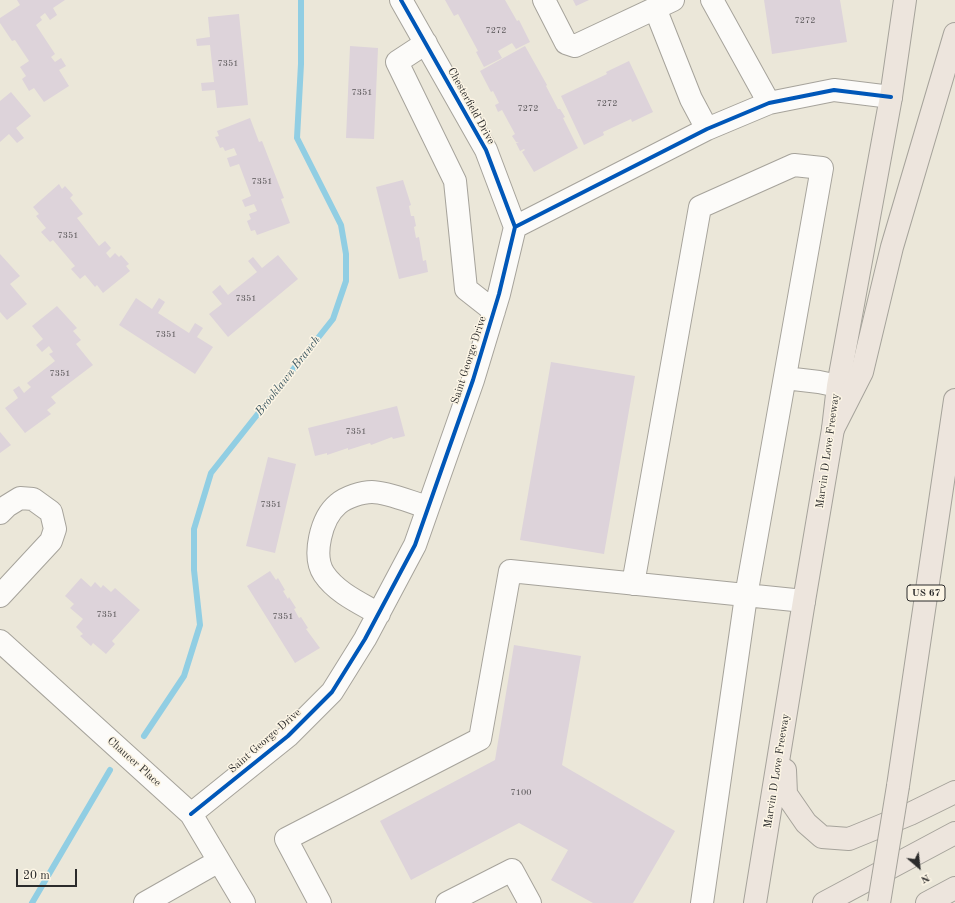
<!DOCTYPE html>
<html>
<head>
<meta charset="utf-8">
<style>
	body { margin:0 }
	#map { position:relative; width:955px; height:903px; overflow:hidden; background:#ebe7d9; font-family:"Old Standard TT",serif }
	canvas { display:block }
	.north { position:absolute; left:899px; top:847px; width:40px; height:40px; -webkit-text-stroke:3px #fcf5e5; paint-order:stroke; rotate:152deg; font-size:11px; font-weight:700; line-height:16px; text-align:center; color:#2b2b2b }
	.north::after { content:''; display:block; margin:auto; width:14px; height:18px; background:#2b2b2b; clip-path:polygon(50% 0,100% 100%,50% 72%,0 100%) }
	.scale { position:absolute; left:16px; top:869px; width:61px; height:18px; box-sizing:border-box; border:2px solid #2b2b2b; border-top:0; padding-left:5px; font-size:12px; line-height:14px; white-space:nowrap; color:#2b2b2b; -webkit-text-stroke:3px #fcf5e5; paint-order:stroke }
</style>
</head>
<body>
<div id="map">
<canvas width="955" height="903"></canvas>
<div class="north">N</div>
<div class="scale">20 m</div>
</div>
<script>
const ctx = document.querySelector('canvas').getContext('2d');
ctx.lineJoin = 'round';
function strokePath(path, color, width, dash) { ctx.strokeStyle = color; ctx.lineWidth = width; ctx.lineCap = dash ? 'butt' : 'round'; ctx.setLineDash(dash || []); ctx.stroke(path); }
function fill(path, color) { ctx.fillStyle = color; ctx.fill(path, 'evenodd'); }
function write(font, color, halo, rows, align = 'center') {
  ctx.font = font + ' "Old Standard TT",serif'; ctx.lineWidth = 3; ctx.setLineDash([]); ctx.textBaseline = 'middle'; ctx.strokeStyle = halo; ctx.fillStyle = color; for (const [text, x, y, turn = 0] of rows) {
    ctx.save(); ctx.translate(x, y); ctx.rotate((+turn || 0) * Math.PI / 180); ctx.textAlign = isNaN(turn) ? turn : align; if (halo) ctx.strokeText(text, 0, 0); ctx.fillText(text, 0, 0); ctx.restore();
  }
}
strokePath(new Path2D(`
	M144 736 184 676 200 625 194 570V529L211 473 333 319 346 281V254L341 225 297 138 301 64V0
	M32 903 110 770`), '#91cee3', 6);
fill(new Path2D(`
	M17 0H65L53 8 57 15 50 20 45 13 40 17 42 20 36 25 55 54 51 57 55 62 61 58 66 66 59 70 69 86 44 102 34 88 29 91 22 79 26 76 20 67 29 61 15 40 12 41 0 23V18L20 5Z
	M445 0H505L517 21 519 20 530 42 516 49 512 43 498 51 502 58 484 67 476 52 478 51 458 14 454 16Z
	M573 0H589L576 6Z
	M764 0H840L847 42 772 54Z
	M239 14 248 105 217 108 215 90 202 91 201 83 214 82 210 45 197 46 196 39 210 37 208 17Z
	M350 46 378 48 374 139 346 138Z
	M525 46 547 85 546 86 558 109H560L565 117 563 118 578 148 534 172 522 152 525 150 524 149 520 151 516 143 519 142H516L512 136 515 134 502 110 498 112 495 105 499 103 493 91 491 92 480 71Z
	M629 61 653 112 632 122 631 119 603 132 604 135 584 145 561 96 607 74 606 72Z
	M11 92 31 116 16 128 24 138 17 143 9 134 0 142V101Z
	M250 118 259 142 262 141 284 198 281 199 290 223 257 235 255 230 251 231 247 221 251 219 249 214 257 211 254 204 245 207 242 200 251 196 239 164 230 167 227 158 237 155 234 148 225 151 223 147 220 148 215 137 219 136 217 131Z
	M403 180 411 205 409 206 411 216H414L416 226 414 227 416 238 419 237 423 261 426 260 428 272 399 279 376 187Z
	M59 184 62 189 65 186 73 195 70 198 83 214 77 218 99 246 105 241 111 248 106 253 110 258 115 253 119 257 121 255 129 264 126 266 130 271 103 293 97 285 95 287 85 275 80 279 71 269 75 266 53 240 50 242 41 232 46 228 36 216 39 214 33 207Z
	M0 254 20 276 10 284 27 304 7 320 0 312Z
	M278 255 298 279 228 337 209 314 222 304 212 292 220 285 228 295 257 272 248 261 253 257 262 268Z
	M136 298 152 309 159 298 165 302 158 313 189 333 195 323 203 328 197 337 213 347 195 374 119 325Z
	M57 306 77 328 73 331 81 340 76 344 93 365 51 397 56 403 47 410 51 414 25 433 5 408 18 398 13 390 19 386 24 393 31 387 27 383 55 361 49 354 53 352 49 346 42 352 36 345 43 339 32 326Z
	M551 362 635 376 604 554 520 540Z
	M397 406 405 436 393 439 392 437 371 445 370 443 348 450V448L327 455V453L315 456 308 428Z
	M0 432 11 445 0 453Z
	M268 457 296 464 275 553 246 546Z
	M270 571 276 580 278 578 285 590 283 591 288 599 289 597 296 608 294 609 299 618 301 617 308 628 306 629 320 648 295 663 247 586Z
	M81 578 91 587 95 582 101 588 103 585 111 592 115 588 140 610 112 641 115 644 106 654 93 643 91 646 80 636 83 634 76 627 83 619 70 608 74 604 65 596Z
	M514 645 581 656 562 765 675 831 633 903H593L551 880 568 850 519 823 411 880 380 821 495 760Z`), '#ddd3da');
const minor = new Path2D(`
	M401 0 486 150 515 227
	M544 0 566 43 575 46 673 0
	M712 0 769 103
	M655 8 691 99 707 129
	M426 43 397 62 455 181 466 289 494 311
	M515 227 707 129 769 103 834 90 891 97
	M785 378 819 382 838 386
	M0 513 7 506 20 498 33 499 51 512 55 529 51 541 0 596
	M633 584 700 207 794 165 822 168 746 596 702 903
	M379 614C360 603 337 593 324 574 312 556 321 518 338 504 346 497 362 492 372 492 387 492 413 503 428 507
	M0 641 191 814 244 903
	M191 814 288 736 332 692 365 639 415 545 473 380 499 294 515 227
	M145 903 219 861
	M320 903 286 839 480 739 510 571 804 601
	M447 903 512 870 530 903`);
const major = new Path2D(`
	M785 770 786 794 806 823 822 837 849 839 910 814 955 792
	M755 903 804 601 833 429 838 386 891 97 905 0
	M824 903 955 833
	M927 903 955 888`);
const highway = new Path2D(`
	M833 429 862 372 892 247 955 34
	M898 786 955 400`);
strokePath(minor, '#a6a39b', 24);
strokePath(major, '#a6a39b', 24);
strokePath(highway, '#a6a39b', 24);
strokePath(minor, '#fcfbf9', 22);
strokePath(major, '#ede5dd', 22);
strokePath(highway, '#ede5dd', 22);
const highwayBridge = new Path2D(`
	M879 903 898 786`);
strokePath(highwayBridge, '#a6a39b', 24, []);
strokePath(highwayBridge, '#ede5dd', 22);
strokePath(new Path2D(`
	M401 0 486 150 515 227
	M515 227 707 129 769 103 834 90 891 97
	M191 814 288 736 332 692 365 639 415 545 473 380 499 294 515 227`), '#0057b8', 4);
write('9px', '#585557', null, [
	["7272",805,21],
	["7272",496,31],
	["7351",228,64],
	["7351",362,93],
	["7272",607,104],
	["7272",528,109],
	["7351",262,182],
	["7351",68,236],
	["7351",246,299],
	["7351",166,335],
	["7351",60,374],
	["7351",356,432],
	["7351",271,505],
	["7351",107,615],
	["7351",283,617],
	["7100",521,793]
]);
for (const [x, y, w] of [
	[926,593,38]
]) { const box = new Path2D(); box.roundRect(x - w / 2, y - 8, w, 16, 3); ctx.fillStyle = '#fcf5e5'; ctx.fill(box); strokePath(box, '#2b2b2b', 1); }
write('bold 10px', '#2b2b2b', null, [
	["US 67",926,593]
]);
write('11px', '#2b2b2b', '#fcf5e5', [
	["Chesterfield Drive",471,106,61],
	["Saint George Drive",469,360,-72],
	["Marvin D Love Freeway",828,451,-82],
	["Saint George Drive",265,741,-41],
	["Chaucer Place",134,762,42],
	["Marvin D Love Freeway",777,771,-81]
]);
write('italic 12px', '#3e5963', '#fcf5e5', [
	["Brooklawn Branch",288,376,-52]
]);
</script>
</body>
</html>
